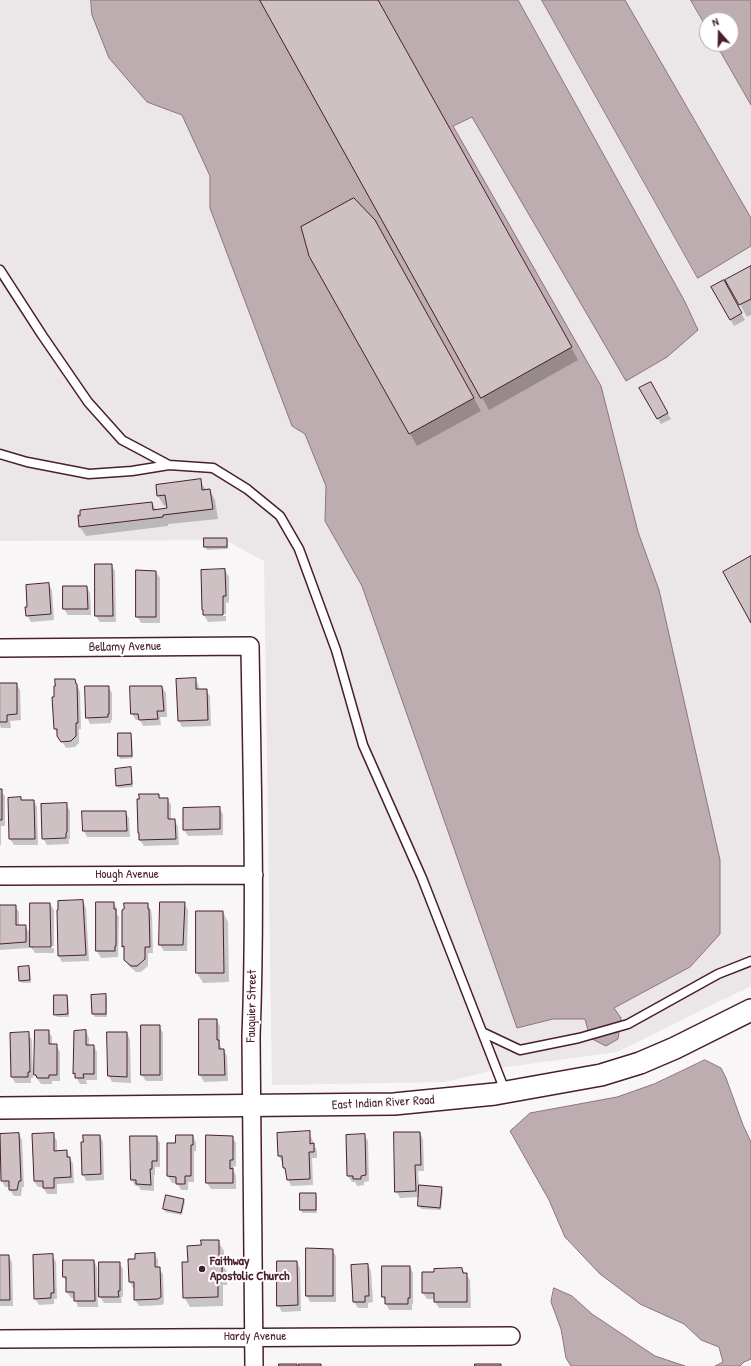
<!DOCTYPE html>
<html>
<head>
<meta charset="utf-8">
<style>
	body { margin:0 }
	#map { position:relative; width:751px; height:1366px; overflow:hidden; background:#f8f6f7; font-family:"Patrick Hand",sans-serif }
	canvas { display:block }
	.north { position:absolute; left:699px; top:12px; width:40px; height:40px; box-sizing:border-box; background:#fff; border:1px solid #b7a5aa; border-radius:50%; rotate:340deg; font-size:11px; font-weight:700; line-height:16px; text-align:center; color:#4a1f2b }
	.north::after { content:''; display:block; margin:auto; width:14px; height:18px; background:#4a1f2b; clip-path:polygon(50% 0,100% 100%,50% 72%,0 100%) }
</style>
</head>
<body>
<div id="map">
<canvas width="751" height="1366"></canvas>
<div class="north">N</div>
</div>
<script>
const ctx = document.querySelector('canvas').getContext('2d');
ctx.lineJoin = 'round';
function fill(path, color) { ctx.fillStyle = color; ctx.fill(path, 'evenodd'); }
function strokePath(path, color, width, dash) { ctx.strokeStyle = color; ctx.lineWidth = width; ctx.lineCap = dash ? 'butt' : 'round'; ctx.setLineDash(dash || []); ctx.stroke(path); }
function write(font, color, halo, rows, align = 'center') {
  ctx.font = font + ' "Patrick Hand",sans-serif'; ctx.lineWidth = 4; ctx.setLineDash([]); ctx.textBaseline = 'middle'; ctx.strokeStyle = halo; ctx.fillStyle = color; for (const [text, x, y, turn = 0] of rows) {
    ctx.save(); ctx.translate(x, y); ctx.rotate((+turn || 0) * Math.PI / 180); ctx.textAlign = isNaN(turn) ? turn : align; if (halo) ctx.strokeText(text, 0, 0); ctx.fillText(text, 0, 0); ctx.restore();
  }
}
fill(new Path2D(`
	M0 0H751V986L617 1052 507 1067 445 1082 272 1085 264 561 225 540 0 541ZM707 20H731V44H707Z`), '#ebe6e8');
const water = new Path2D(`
	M91 0H518L685 302 698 330 667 357 626 381 472 117 453 126 601 386 638 532 659 590 720 860V934L690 967 614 1008 621 1018 618 1039 606 1046 590 1038 585 1019H553L517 1028 362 586 325 521 326 486 305 434 292 426 210 208V176L182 115 147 102 109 58 92 15Z
	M542 0H625L751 218V246L698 278Z
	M691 0H751V105L716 44H731V20H707V28Z
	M705 1060 721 1068 726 1078 743 1125 751 1142V1359L744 1362 740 1366H715L723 1362 719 1347 701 1340 684 1324 640 1304 600 1274 565 1237 549 1200 510 1131 530 1113 617 1097 654 1084Z
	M554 1288 572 1296 592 1314 655 1356 685 1366H571L566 1358 561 1329 551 1302Z`);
fill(water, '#bdadb0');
strokePath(water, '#8f747b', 1);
fill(new Path2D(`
	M261 0H378L578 360 489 410Z
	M374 220 481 411 417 446 310 256Z
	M751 267V315L747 317 727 281Z
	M723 281 745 320 734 326 713 287Z
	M650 383 671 419 661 424 641 388Z
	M200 481 206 490H210L215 500 218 519 168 524V526L86 536 80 527 152 503 156 510 168 509 167 505 164 506 158 496 157 486Z
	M226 539 228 541V549L207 550 205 547Z
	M111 565 115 571 116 622H100L96 616Z
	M225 570 229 577V602L226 603V614H205V616H226V621L208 622 204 615 203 610Z
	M156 572 160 578V623H141L137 616Z
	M48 584 52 590 54 620 31 622 27 615Z
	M64 587H87L90 593 91 615H68L64 609Z
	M195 679 199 686V690H206L210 696 211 726 182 727 179 721Z
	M75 680 80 692 81 729H79V743L75 747 66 748 55 729V699Z
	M0 684H16L20 690 21 720 10 721 11 728H1L0 726Z
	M108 687 112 693V720H111V723L90 724 87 717Z
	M162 687 166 693 167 717H160L161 725 143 726 140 720H136L132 714Z
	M119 734H130L132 737 133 758 120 759 119 756Z
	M130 769 132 771 133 787 119 788 117 786Z
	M0 790 5 796V826H1V845H0Z
	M158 795 161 799H167L171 805V820H175L178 827 179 845 144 846 140 840Z
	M20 798 22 801H34L37 807 38 845H14L10 839 9 799Z
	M66 804 70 811V839H69V844L47 845 43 838Z
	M219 808 223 814V835L188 836 184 830Z
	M83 812H125L129 818 130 837H87L84 831Z
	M83 901 86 908 89 961 62 962 59 956Z
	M97 903H114L117 909V914L119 917 118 957 101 958 97 951Z
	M184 903 188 910 187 951H164L160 945Z
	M50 904 54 910V946H33V948H54V953H35L29 944V948L0 950V906H15L19 912V926H25L29 932V939H31Z
	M147 904 151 910 152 917 153 953H148V966L141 972H136L129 966 125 959V949L123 946V910Z
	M223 912 228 922 229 982 203 983 197 973Z
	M29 967 30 970 31 983H22L20 981Z
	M105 995 107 998V1017H95L93 1014Z
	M67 996 68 998 69 1017H57L55 1014Z
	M200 1020H216L220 1026V1044L222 1050H224L227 1056 228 1081 204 1082 200 1075Z
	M142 1026H159L163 1033V1081H146L142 1075Z
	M48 1031 52 1037V1045H56L60 1052V1081H52V1084H41L35 1075Z
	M86 1031 89 1038V1046H94L97 1052V1080H86L87 1084H80L74 1073Z
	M28 1033 32 1040 33 1078H31V1083H15L12 1077 11 1034Z
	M108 1033H127L130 1040 131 1083 112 1082 109 1076Z
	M309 1132 317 1151V1158H312L313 1185 291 1186 288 1179 287 1172 279 1156Z
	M420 1133 423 1139 424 1171H418L419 1186 441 1188 443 1191 441 1210 421 1209 419 1206 420 1197 400 1198 396 1191Z
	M19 1134 22 1140 24 1187H22L21 1196H14L10 1190V1187H5L2 1181Z
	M53 1134 57 1141V1152L66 1151 73 1164 74 1183 57 1184V1194H47L43 1187H38L34 1181 33 1135Z
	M364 1135 368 1141 369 1181 364 1182V1185L357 1186 355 1182H352L348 1176 347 1136Z
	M100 1136 103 1142 104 1180 86 1181 83 1174Z
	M193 1136 196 1143V1151H194V1182H188V1190H181L177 1183H172L168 1176V1144H176Z
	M156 1137 160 1143V1167H155V1175H154V1191L141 1190 138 1186H135L132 1180Z
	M232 1137 236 1143V1166L233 1167V1169L236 1176V1189H211L207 1183Z
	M315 1194 317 1197V1213H302L301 1210Z
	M166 1196 183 1199 185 1202 182 1215 165 1212 164 1209Z
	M218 1241 224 1251V1267L227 1272V1285H223V1306L190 1307 184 1297 189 1263 202 1246Z
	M307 1249 332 1250 336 1256V1302H310L307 1296Z
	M154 1254 158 1260V1268L163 1274 164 1303 162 1305 139 1306 135 1300V1288H133L130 1282 136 1260Z
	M52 1255 56 1262 57 1299H54V1304L39 1305 35 1298Z
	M0 1256H8L12 1262 13 1306H0Z
	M94 1261 97 1267 98 1307H78L75 1298H71L67 1292V1283L64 1277Z
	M297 1262 300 1268 301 1311 282 1312 278 1305Z
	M100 1263H119L123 1269V1297H121L122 1303H104L100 1297Z
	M368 1265 371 1271 373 1302 368 1303V1308H358L354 1302 352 1266Z
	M410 1267 413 1273V1304H412V1310H389L383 1297Z
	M462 1269 470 1280 471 1308H439L435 1302V1299H427L423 1293V1273Z`), '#0003');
const building = new Path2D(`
	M260 0H378L572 347 481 398Z
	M354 198 375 220 474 398 409 434 309 256 301 227Z
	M751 266V299L739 305 725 280Z
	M724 280 742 313 730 320 711 287Z
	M651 382 668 413 657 419 639 388Z
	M201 479 202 490 210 489 213 509 163 515V517L79 527 78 515 80 516V510L152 502 153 510 167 508 165 495 157 496 156 485Z
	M204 538H227V547H204Z
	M751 556V623L723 572Z
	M95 564H112L113 616H95Z
	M225 569 226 596H223V615H203V610H202L201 570Z
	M136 570 156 571V617H136Z
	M49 583 51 614 26 616 25 607H27L26 585Z
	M63 586H87L88 609H63Z
	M196 678V689H207L208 720 178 721 176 679Z
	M55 679H75L76 684H77L78 723H76V736L71 741 61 742 57 736V729H54L52 697H54V686H55Z
	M0 683H17V714L7 715V722H0Z
	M85 686H109V714H108V717L86 718Z
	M130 686H162L164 711H157L158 719 139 720 138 714H131Z
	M118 733H131L132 756H118Z
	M131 767 132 784 116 786 115 769Z
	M0 789H2V820H0Z
	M139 794H159V798H168V819H175L176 839 139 840V833H138L137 799H139Z
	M21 797V800H34L35 839H9L8 798Z
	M67 803V832L66 833V838L42 839 41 804Z
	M220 807V829L183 830V808Z
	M82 811H126L127 831H83Z
	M83 900 86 955 58 956 57 910H58V901Z
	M96 902H114V909H116V946H115V951H96Z
	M160 902H185L183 945H159Z
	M30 903H50L51 947H30Z
	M124 903H148V909H149L150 947H145V959L137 966H131L124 960V946L122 947V910L124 909Z
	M0 905H16V925H26V942L0 944Z
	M196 911H223L224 973H196Z
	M29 966 30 980 19 981 18 967Z
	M106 994V1014H92L91 995Z
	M54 995H67L68 1014 54 1015Z
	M199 1019H217V1040H219V1049H224L225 1075H199Z
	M141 1025H160V1075H141Z
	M35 1030H49V1044H57V1075H49V1078H37L36 1075H34Z
	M86 1030V1045H94V1074H83L84 1078H75V1073L73 1074 74 1031Z
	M29 1032 30 1072H28V1077H11L10 1033Z
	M107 1032H127V1077L108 1076Z
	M310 1131V1144L314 1143V1152H309L310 1179 287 1180 285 1168H283L282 1156H278L277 1133Z
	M394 1132H420L421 1165H415L416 1191 395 1192Z
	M19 1133 21 1181H19L17 1190H9V1181H1L0 1134Z
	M54 1133V1151L67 1150V1157H70L71 1177 54 1178V1188H43V1181H34L32 1134Z
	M365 1134 366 1175 361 1176V1179H353V1176H347L346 1135Z
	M83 1135H100L101 1174 82 1175 81 1142H83Z
	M176 1135H193V1145H191V1176H185V1184H176V1177L167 1176V1143H175Z
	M206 1135 233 1136V1160H230V1169L233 1168V1183H206Z
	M130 1136H157V1161H152V1169H150L151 1185 136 1184V1180H131Z
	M419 1185 442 1187 440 1208 418 1206Z
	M300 1193H316V1210H300Z
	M166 1195 184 1199 181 1213 163 1209Z
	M201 1240H219V1261H222V1276H218V1297L183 1298 182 1262H188L187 1246 201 1245Z
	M306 1248 333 1249V1296H306Z
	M155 1253V1267H160L161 1297 158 1299 134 1300V1282H129L128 1259H135V1254Z
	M53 1254 54 1293H51V1298L34 1299 33 1255Z
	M0 1255H9L10 1300H0Z
	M63 1260H94L95 1301H74V1292H66V1277H63Z
	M277 1261H297L298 1305 277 1306Z
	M99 1262H120V1291H118L119 1297H99Z
	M368 1264 369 1296H365V1302H353L351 1265Z
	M382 1266H410V1298H408V1304H385V1297H382Z
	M462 1268 463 1273H467V1302H434V1293H422V1272H434V1269Z
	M279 1364H297V1366H279Z
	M299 1364H321V1366H299Z
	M475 1364H501V1366H475Z`);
fill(building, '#cdc1c4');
strokePath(building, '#4a1f2b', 1);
const service = new Path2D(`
	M0 270 42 335 88 402 122 440 169 465
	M0 454 27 462 89 474 132 471 169 465 213 468 247 489 280 516 299 549 336 650 363 745 422 878 505 1091
	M482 1032 520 1050 579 1038 628 1024 718 974 751 961`);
const minor = new Path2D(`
	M0 648 250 646C252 776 256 907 251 1037L254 1366
	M0 876 254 875
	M0 1339 511 1336`);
const tertiary = new Path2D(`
	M0 1108 394 1104 495 1094 601 1075 640 1063 675 1048 751 1010`);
strokePath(service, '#4a1f2b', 11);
strokePath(minor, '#4a1f2b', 20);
strokePath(tertiary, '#4a1f2b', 24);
strokePath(service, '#fff', 8);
strokePath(minor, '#fff', 17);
strokePath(tertiary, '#fff', 21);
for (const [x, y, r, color] of [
	[202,1269,4,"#4a1f2b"]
]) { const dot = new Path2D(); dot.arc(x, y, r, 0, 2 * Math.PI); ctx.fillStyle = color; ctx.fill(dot); strokePath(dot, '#fff', 1.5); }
write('13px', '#4a1f2b', '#fff', [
	["Bellamy Avenue",125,647,-1],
	["Hough Avenue",127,875],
	["Fauquier Street",252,1006,-89],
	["East Indian River Road",383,1103,-3],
	["Hardy Avenue",255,1337]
]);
write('bold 13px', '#4a1f2b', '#fff', [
	["Faithway",210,1262],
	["Apostolic Church",210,1277]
], 'left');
</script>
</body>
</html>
